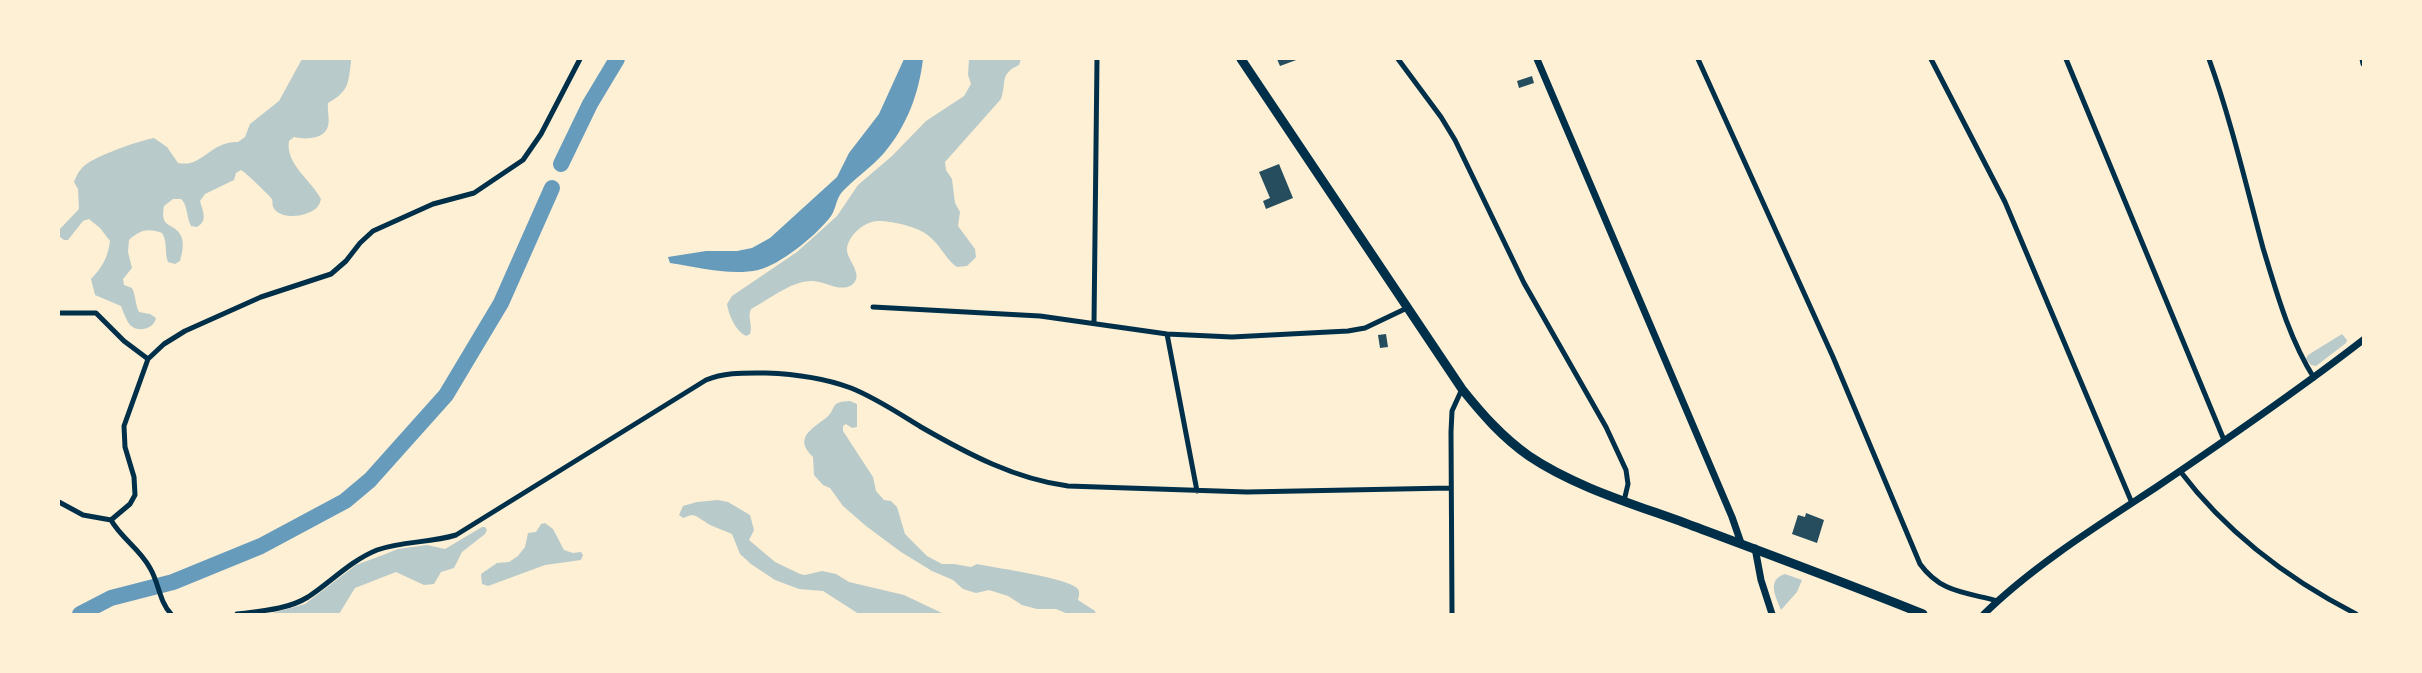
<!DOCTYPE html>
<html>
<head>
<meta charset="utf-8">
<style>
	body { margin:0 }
	#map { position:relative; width:2422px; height:673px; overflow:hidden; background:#fdf0d5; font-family:Commissioner,sans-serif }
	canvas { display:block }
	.frame { position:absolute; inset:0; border:60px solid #fdf0d5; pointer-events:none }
</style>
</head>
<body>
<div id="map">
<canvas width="2422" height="673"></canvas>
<div class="frame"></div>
</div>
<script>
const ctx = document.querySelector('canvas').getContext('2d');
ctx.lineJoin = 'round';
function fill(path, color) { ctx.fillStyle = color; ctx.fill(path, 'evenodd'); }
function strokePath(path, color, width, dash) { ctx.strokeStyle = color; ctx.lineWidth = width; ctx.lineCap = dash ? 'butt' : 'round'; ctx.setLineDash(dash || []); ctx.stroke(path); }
fill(new Path2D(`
	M302 59H351V62C348 84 349 91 328 103 327 110 330 119 328 126 325 139 305 140 294 137L289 141C285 164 312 181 321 199 319 208 314 211 305 214 296 217 279 218 273 207 272 205 273 202 272 199 270 196 244 171 241 170L236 173 234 180 205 194 200 201C203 212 208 221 197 227L191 226C186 217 188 205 181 199H173L164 206C160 229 171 221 180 234 185 241 182 254 180 261L175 264 168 262C164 252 168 242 162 233 148 228 140 230 129 240L128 252 132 268 123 279 124 285 132 288C136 296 135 304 139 312L150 314 156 318C154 329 138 333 130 325 126 320 123 311 121 306L95 295 91 279C102 268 108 257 110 241L100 228 89 219 83 221 68 240H64L59 236V230L79 209 78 189 74 182C77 174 81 167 88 163 102 154 138 141 154 138L167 147 178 163C203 168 210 141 238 142L245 137 250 124 279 101Z
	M969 59H1021L1019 65C999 74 1007 82 1001 99L945 162 946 170 952 179 955 203 960 212 958 226 975 249 976 257 967 266 957 267C944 258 940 242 923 232 913 226 891 221 879 221 866 220 848 235 847 249 846 259 864 274 853 284 841 294 824 280 810 281 790 282 768 300 751 309 747 318 753 324 750 334L746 336C735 330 729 316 727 304L732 296 797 252 837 216 858 185 892 156 926 121 964 96 971 84 968 75Z
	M2342 334 2347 340 2346 343 2316 366 2311 365 2306 359 2308 355Z
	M850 401 857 404V427L852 428 846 424 843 426V431L873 477 876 491 884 500 891 501 897 507 905 534 927 556 942 564H954L971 567 977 564C995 568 1070 578 1078 589 1080 593 1079 596 1078 600L1095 611 1096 614H1068L1056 609H1037L1022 605 1008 596 989 590 976 593 963 589 953 580 932 571 901 552 866 526 843 506 830 488 823 485 814 475 813 457C793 438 812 429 826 418 838 408 828 402 850 401Z
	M718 500 728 502 750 515 754 530 749 540 775 562 800 574 805 575 822 571 836 574 849 582 904 595 944 614H859L823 591 799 589 775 580 751 564 740 554 732 534 710 525 696 516 691 515 683 518 679 515 683 506 697 502Z
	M545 523 553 529 564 550 573 553 581 552 583 555 581 560 545 565 488 586 482 584 481 574 497 563 509 562 518 556 525 547 528 533 536 532 541 524Z
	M482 527H485L487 530 485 534 462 552 454 568 441 572 434 584 424 585 396 572 355 588 339 614H269L305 604 356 565 383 555 398 549 427 545 445 549Z
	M1785 574 1802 580 1797 592 1781 610C1776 597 1766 580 1785 574Z`), '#b9caca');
fill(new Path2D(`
	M904 59H923C919 93 907 126 884 153 872 167 855 178 842 192 836 199 836 209 831 216 817 235 780 265 758 270 730 276 698 267 670 263L668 257 706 251H737L752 248 770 238 837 177 849 153 879 114Z`), '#669bbc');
strokePath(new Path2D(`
	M561 164 590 104 617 59
	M80 614 111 598 173 582 261 546 345 501 370 480 446 395 501 303 552 188`), '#669bbc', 16);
fill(new Path2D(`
	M1277 59H1299L1280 66Z
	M1532 76 1534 83 1519 88 1517 81Z
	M1279 164 1293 198 1266 209 1263 201 1270 198 1259 172Z
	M1386 334 1388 347 1380 348 1378 335Z
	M1806 513 1824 520 1817 543 1792 534 1798 515 1805 517Z`), '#264d5e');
strokePath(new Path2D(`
	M1398 59 1441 117 1455 140 1524 283 1606 427 1626 470 1628 484 1624 501
	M1698 59 1833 357 1920 564C1941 593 1965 592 1998 601
	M1931 59 2005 202 2132 503
	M2066 59 2224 440
	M2209 59C2231 120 2246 185 2263 248 2277 294 2289 338 2314 378
	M2362 59 2363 64
	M873 307 1040 316 1167 334 1232 337 1348 331 1365 328 1407 308
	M59 313H96L124 341 148 359
	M1094 323 1097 59
	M1167 334 1197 491
	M2180 471C2226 532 2288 579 2356 614
	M59 502 83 515 111 520 130 504 135 495 134 477 125 447 124 426 148 359 164 344 185 331 261 297 331 274 346 261 360 243 373 231 433 204 474 193 523 160 541 134 580 59
	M111 520C121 538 140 549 150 568 159 583 159 601 171 614
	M237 614C260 611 287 610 308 597 331 582 350 561 377 550 402 541 430 543 456 535L706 380C725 372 745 373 766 373 795 374 824 378 851 388 876 398 898 413 921 427 968 454 1015 479 1068 486L1247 492 1450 488
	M1452 614 1451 432 1452 411 1462 389`), '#003049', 5);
strokePath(new Path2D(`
	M1537 59 1732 517 1741 543
	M1755 548 1761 580 1772 614
	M1984 614C2033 566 2097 526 2155 488 2226 440 2296 392 2363 340`), '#003049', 7);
strokePath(new Path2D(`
	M1241 59 1462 389C1482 414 1502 437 1529 456 1575 487 1633 504 1685 523 1765 553 1844 582 1923 614`), '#003049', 9);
</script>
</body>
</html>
